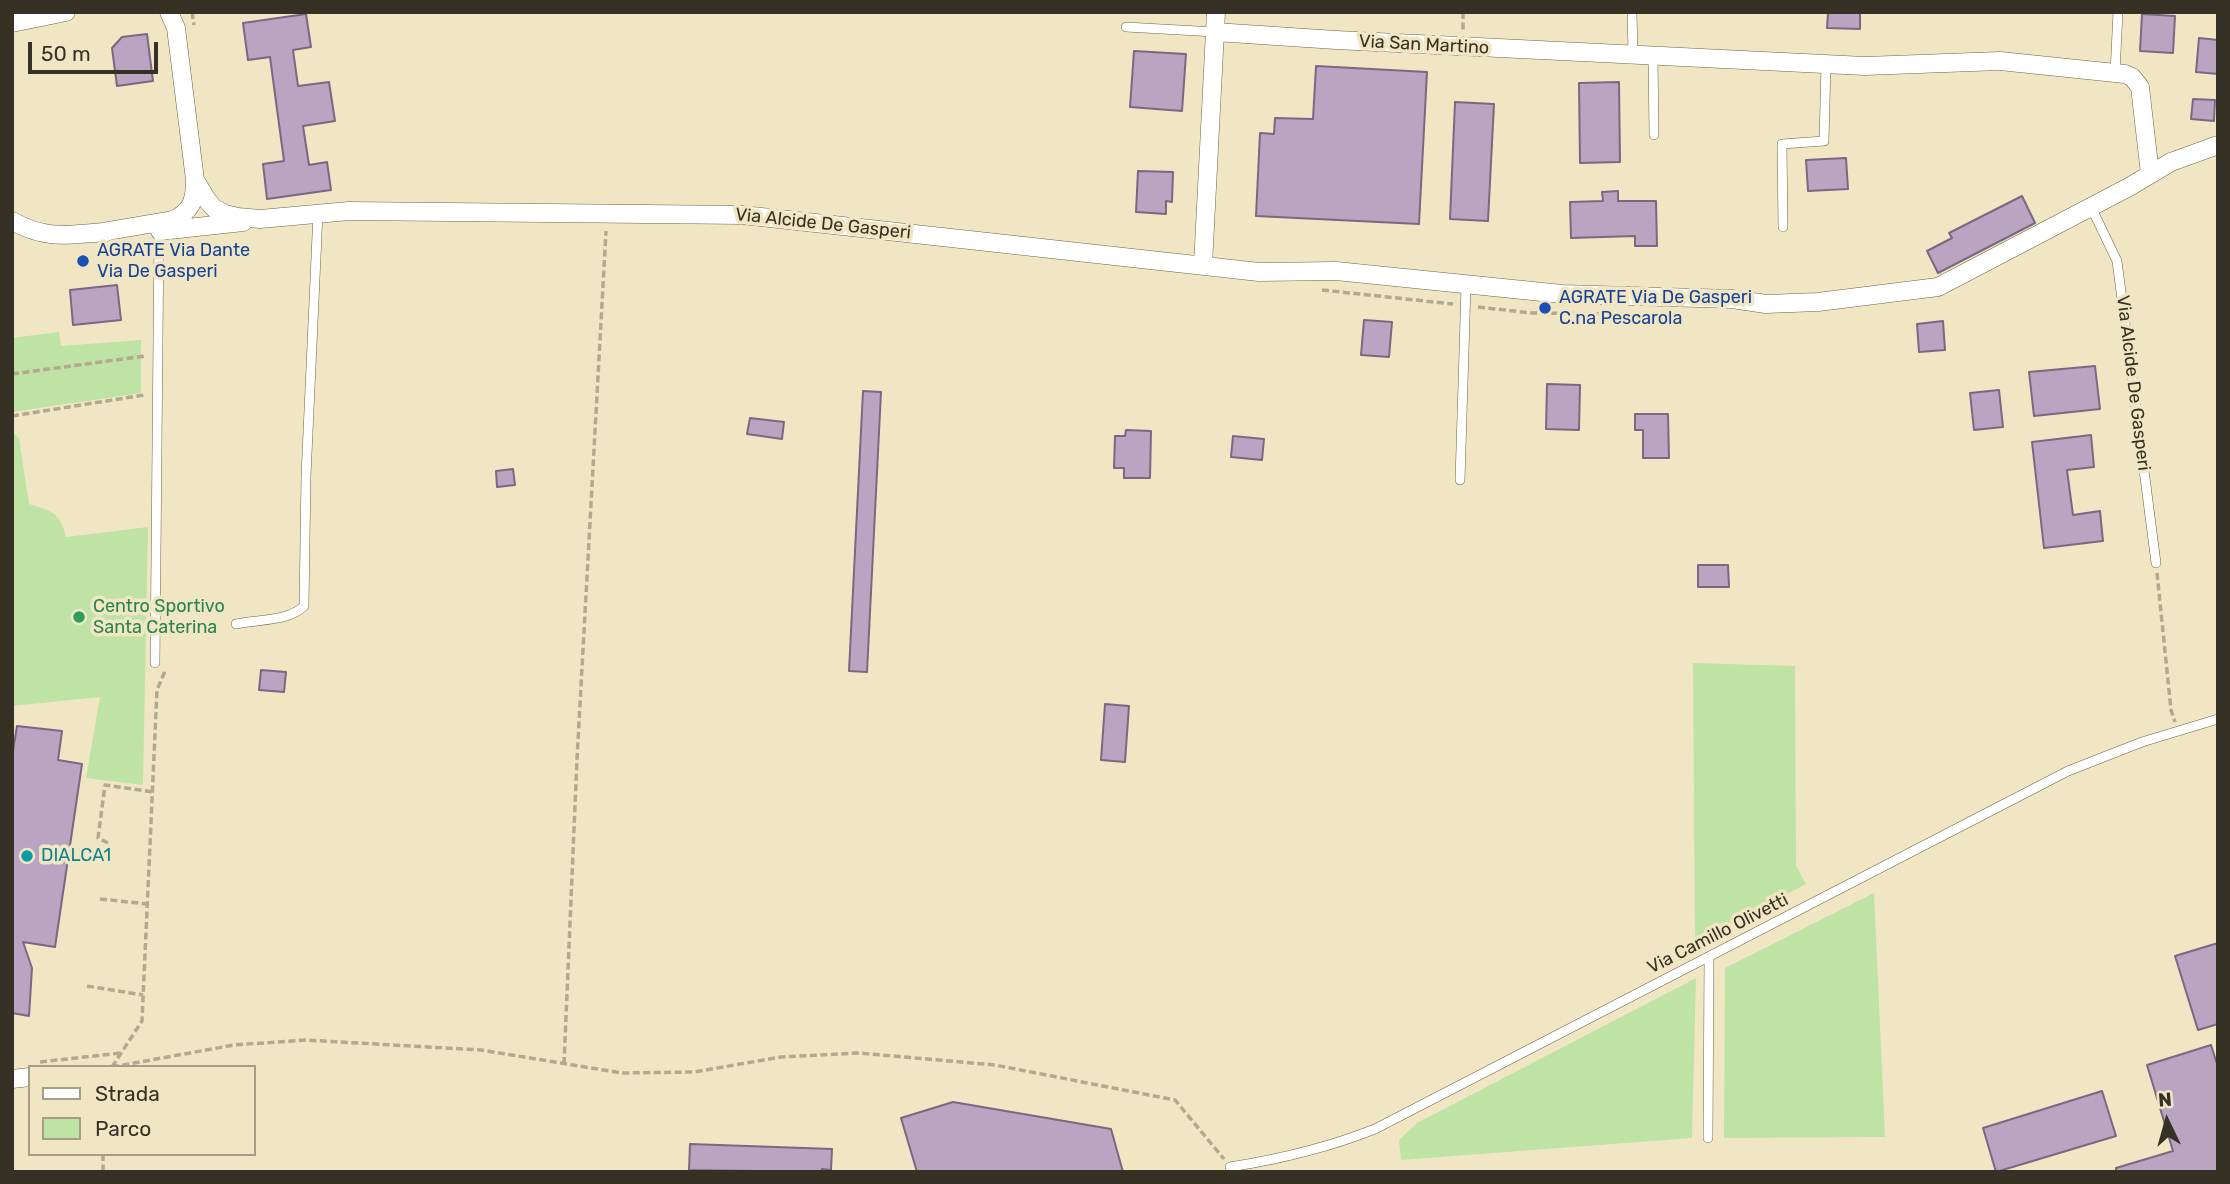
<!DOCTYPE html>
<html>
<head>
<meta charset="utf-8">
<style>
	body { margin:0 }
	#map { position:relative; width:2230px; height:1184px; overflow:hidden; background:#f1e6c4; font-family:Rubik,sans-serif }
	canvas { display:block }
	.frame { position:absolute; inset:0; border:14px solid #353124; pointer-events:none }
	.legend { position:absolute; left:28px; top:1065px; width:228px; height:91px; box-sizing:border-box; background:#f1e6c4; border:2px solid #a69e84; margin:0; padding:9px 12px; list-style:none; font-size:21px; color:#353124 }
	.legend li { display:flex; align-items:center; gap:14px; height:35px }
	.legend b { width:35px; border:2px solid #a69e84 }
	.north { position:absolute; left:2132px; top:1086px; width:70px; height:70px; -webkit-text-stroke:5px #f1e6c4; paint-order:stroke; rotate:355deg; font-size:19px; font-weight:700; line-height:28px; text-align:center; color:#353124 }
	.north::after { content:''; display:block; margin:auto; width:24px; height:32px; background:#353124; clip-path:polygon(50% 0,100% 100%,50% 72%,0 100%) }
	.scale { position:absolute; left:28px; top:42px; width:130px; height:32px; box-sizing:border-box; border:4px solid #353124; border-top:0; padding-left:9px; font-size:21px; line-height:24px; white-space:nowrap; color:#353124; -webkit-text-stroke:5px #f1e6c4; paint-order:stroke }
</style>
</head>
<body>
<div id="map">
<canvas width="2230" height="1184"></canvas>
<div class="frame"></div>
<ul class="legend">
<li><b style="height:9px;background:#fff"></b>Strada</li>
<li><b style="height:19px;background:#bfe3a4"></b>Parco</li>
</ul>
<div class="north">N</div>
<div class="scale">50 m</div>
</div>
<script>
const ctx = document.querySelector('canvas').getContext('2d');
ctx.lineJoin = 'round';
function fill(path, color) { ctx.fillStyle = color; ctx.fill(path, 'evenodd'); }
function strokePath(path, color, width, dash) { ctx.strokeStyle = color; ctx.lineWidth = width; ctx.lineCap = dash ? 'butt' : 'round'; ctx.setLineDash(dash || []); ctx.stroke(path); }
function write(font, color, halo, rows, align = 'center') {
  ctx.font = font + ' Rubik,sans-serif'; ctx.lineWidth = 7; ctx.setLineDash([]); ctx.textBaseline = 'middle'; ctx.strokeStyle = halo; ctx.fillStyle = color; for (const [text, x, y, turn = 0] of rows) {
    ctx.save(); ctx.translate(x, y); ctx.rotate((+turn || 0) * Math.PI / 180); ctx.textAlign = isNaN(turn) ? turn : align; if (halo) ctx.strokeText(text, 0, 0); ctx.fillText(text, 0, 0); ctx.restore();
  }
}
fill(new Path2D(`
	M59 332 61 346 141 340V393L12 412V338Z
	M12 431 19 438 29 504C52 511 60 512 66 537L148 527 143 785 86 778 100 697 12 706Z
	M1693 663 1795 666 1796 866 1806 884 1695 942Z
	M1874 893 1885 1137 1724 1138 1725 968Z
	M1696 978 1692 1138 1401 1160 1399 1140 1417 1123Z`), '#bfe3a4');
const building = new Path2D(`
	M1828 12H1860V29L1827 28Z
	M306 14 311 47 293 50 298 86 329 82 335 121 303 126 309 165 327 162 331 190 267 199 263 164 284 161 270 57 248 60 243 23Z
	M2142 14 2175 16 2173 53 2140 51Z
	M147 34 153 81 117 86 112 48 122 37Z
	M2199 38 2218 40V74L2196 72Z
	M1134 51 1186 54 1182 111 1130 107Z
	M1316 66 1427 72 1419 224 1256 216 1260 133 1274 134 1275 118 1313 119Z
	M1619 82 1620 162 1580 163 1579 83Z
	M2193 99 2215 100 2214 121 2191 119Z
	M1455 102 1494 104 1488 221 1450 219Z
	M1846 158 1848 189 1808 191 1806 160Z
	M1138 171 1173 172 1172 202 1166 201V214L1136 212Z
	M1618 191V201H1656L1657 246H1635V236L1571 238 1570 202 1603 201 1602 192Z
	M2022 196 2035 223 1938 273 1927 251 1952 238 1949 233Z
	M117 285 121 320 73 325 70 290Z
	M1364 320 1392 322 1389 357 1361 355Z
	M1943 321 1945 350 1919 352 1917 324Z
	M2095 366 2100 409 2034 416 2029 372Z
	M1547 384 1580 385 1579 430 1546 429Z
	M1999 390 2003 427 1974 430 1970 393Z
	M863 391 881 392 867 672 849 671Z
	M1635 414H1668L1669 458H1643V430H1635Z
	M750 418 784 422 782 439 747 434Z
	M1126 430 1151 431 1150 478H1124V468H1114L1115 436H1125Z
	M2091 435 2094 467 2067 470 2073 515 2100 511 2103 541 2044 548 2032 442Z
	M1233 436 1264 439 1262 460 1231 457Z
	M513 469 515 485 497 487 496 471Z
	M1698 565H1728L1729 587H1698Z
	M261 670 286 672 284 692 259 690Z
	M1105 704 1129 706 1125 762 1101 760Z
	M17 726 62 731 58 760 82 764 55 947 23 942 32 968 29 1016 12 1013V757Z
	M2218 943V1024L2198 1030 2175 956Z
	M2211 1045 2218 1067V1172H2116V1168L2173 1151 2147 1065Z
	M2102 1091 2116 1136 1996 1172 1983 1128Z
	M953 1102 1111 1129 1123 1172H917L901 1118Z
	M690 1144 832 1149 831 1170 822 1169V1172L689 1170Z`);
fill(building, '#b9a5c1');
strokePath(building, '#7a6781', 2);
const service = new Path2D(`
	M1632 12 1633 55
	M1126 27 1215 32
	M1653 56 1654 135
	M2115 73 2118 12
	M2091 207 2117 261 2156 563
	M1783 227 1782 144 1824 141 1826 64
	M1460 480 1466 286
	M236 624C258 619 288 622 304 606L306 476 318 213
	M155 663 159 231
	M1708 1138 1709 957
	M1230 1167C1281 1159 1327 1148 1375 1129L2068 771 2142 742 2218 719`);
const minor = new Path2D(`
	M12 23 66 12
	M1215 32 1336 40 1865 66 2000 61 2125 74 2132 77 2140 87 2150 174
	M195 180 207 200 214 208 225 214 238 217 260 219 349 211 743 215 1259 272 1336 271 1562 294 1732 299 1766 304 1818 302 1938 287 2129 187 2171 162 2218 145
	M12 221C49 241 68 234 107 232
	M160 231 243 222
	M96 233 173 220C192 211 195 200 195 180L176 28 169 12
	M1203 265 1216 12
	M12 1079 30 1077`);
strokePath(service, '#6d6344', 10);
strokePath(minor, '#6d6344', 19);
strokePath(new Path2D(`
	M192 12 194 25
	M1463 12V30
	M1322 290 1453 304
	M1478 307 1532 313 1610 314
	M12 374 145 356
	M12 416 144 395
	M2157 573 2171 710 2175 722
	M108 843 98 838 105 785 153 792
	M100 899 147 904
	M87 986 143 995
	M40 1062 121 1053
	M564 1064 577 759 606 231
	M112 1067 234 1045 305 1040 481 1050 622 1073 694 1072 781 1057 859 1053 995 1065 1175 1100 1224 1159
	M112 1067 142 1021 157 690 165 671
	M103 1154V1172`), '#b2a98e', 3.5, [7, 3.5]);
strokePath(service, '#fff', 9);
strokePath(minor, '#fff', 18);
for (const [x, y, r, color] of [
	[83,261,7,"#1a4fb4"],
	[1545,308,7,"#1a4fb4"],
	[79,617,7,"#2e9e5b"],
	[27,856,7,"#0f9aa8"]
]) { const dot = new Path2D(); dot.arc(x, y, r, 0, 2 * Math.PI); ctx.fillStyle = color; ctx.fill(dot); strokePath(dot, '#f1e6c4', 2.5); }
write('18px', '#353124', '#f1e6c4', [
	["Via San Martino",1424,45,3],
	["Via Alcide De Gasperi",823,224,6],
	["Via Alcide De Gasperi",2133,383,83],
	["Via Camillo Olivetti",1718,934,-27]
]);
write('18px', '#164399', '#f1e6c4', [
	["AGRATE Via Dante",97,251],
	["Via De Gasperi",97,272],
	["AGRATE Via De Gasperi",1559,298],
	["C.na Pescarola",1559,319]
], 'left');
write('18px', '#27864d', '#f1e6c4', [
	["Centro Sportivo",93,607],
	["Santa Caterina",93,628]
], 'left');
write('18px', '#0d838f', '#f1e6c4', [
	["DIALCA1",41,856]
], 'left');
</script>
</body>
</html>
